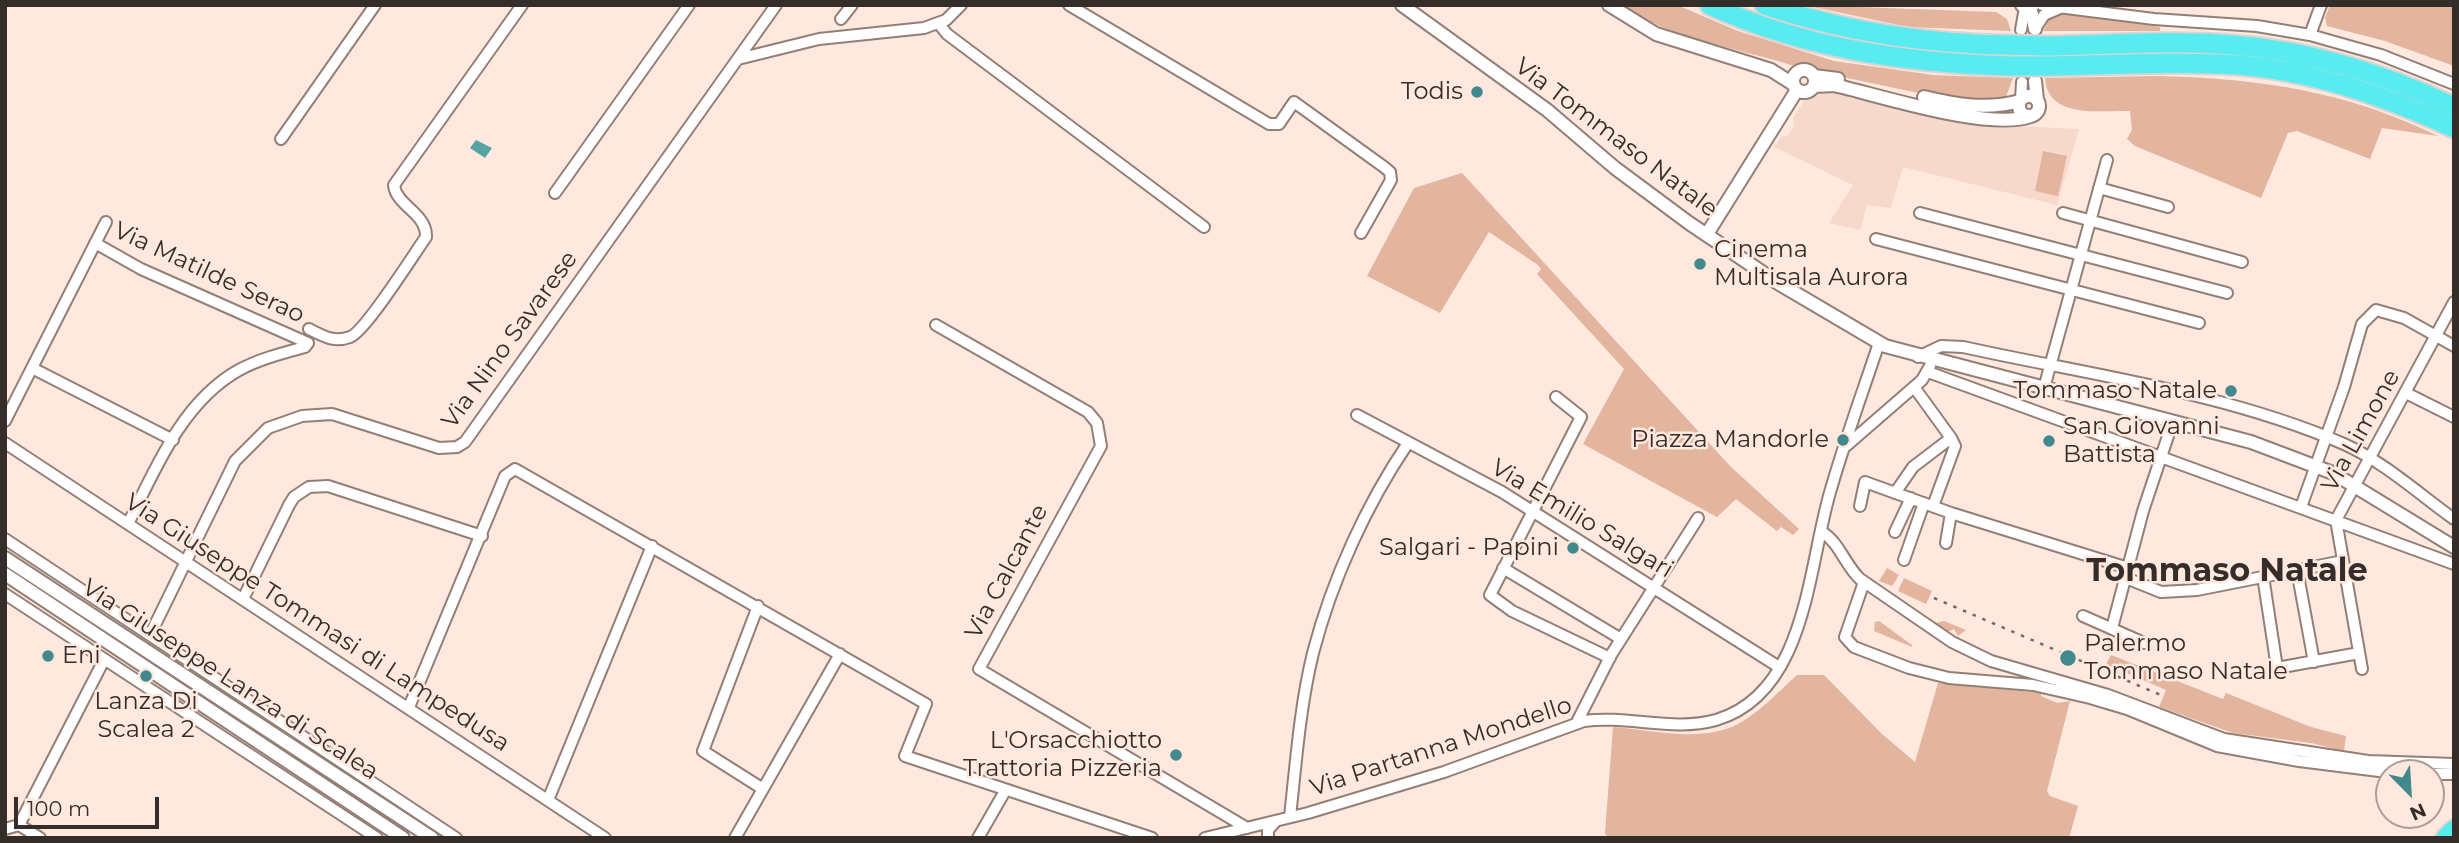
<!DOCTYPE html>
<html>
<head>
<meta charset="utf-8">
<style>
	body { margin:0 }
	#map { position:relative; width:2459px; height:843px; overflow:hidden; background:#ffe8de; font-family:Montserrat,sans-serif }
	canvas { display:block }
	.frame { position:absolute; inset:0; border:7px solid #352d29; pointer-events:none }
	.north { position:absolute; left:2375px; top:759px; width:70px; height:70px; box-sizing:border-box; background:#ffe8de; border:2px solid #ae9d96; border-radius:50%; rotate:156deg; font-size:19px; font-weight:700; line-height:28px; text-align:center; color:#352d29 }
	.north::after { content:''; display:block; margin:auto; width:24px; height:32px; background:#41898c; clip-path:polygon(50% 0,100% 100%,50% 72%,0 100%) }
	.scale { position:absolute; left:14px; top:797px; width:145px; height:32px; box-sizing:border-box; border:4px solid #352d29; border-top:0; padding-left:9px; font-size:21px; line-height:24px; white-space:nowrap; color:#352d29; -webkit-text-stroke:5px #ffe8de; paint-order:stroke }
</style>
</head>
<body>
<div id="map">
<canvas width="2459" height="843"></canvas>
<div class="frame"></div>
<div class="north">N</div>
<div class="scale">100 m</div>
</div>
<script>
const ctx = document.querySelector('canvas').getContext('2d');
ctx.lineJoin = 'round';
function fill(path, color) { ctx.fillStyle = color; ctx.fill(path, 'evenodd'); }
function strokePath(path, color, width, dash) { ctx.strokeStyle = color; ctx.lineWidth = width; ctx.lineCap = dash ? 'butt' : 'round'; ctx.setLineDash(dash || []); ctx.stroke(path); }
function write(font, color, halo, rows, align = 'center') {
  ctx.font = font + ' Montserrat,sans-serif'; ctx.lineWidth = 5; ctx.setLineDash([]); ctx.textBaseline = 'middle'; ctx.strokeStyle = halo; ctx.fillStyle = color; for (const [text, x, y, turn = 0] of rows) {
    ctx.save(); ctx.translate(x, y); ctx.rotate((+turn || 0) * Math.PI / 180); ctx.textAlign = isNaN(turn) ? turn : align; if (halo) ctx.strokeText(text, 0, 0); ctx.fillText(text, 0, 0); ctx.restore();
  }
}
fill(new Path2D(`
	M1829 89 1993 125 2079 129 2057 205 1903 167 1891 208 1867 205 1860 230 1829 223 1853 185 1774 147 1782 136H1787L1794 126 1793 118 1805 99Z`), '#f6d9cb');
fill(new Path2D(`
	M1620 5H1677L1738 31 1834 61 1933 75 2013 78 2005 99 1961 102 1819 72 1806 66H1794C1734 47 1674 40 1620 5Z
	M1804 5 1996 12 2007 19 2011 31 1908 27Z
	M2330 5H2454V66L2385 41 2327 26 2325 18Z
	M2063 13 2160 27V31H2043L2048 21Z
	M2160 76C2262 79 2346 91 2438 136L2382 128 2370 159 2297 131 2288 133 2261 198 2135 146 2127 139 2132 130 2130 111C2100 110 2048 120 2045 78Z
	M2043 151 2067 156 2058 196 2035 191Z
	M1462 173 1731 467 1799 529 1793 535 1781 527 1777 531 1736 499 1717 517 1583 444 1624 369 1537 274 1541 269 1538 265 1489 232 1440 313 1367 276 1414 188Z
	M1887 568 1899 575 1892 586 1879 581Z
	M1904 578 1932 591 1926 604 1898 591Z
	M1879 621 1912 645V647L1874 631 1875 622Z
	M1944 621 1966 630 1958 636 1954 629 1946 633 1932 624Z
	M2111 655 2223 699 2226 693 2311 727 2346 736 2344 751 2311 743 2233 733 2159 707 2166 690 2106 664Z
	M1797 675H1824L1882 734 1915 762 1938 683 2041 693V696L2057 703 2070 701 2047 791 2050 796 2078 806 2069 838H1608L1605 833 1613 727C1652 730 1701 743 1738 724 1760 712 1778 692 1797 675Z`), '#e3b49e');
fill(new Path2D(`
	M476 140 492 148 485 158 470 148Z`), '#56a3a6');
const minor = new Path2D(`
	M1069 5 1269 124H1279L1294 102 1384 167 1390 172 1391 180 1361 233
	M2042 5 2154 19 2257 26 2310 35 2381 55 2454 84
	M841 19 852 5
	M939 24 947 34 1204 227
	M2035 29 2044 15 2060 8
	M2021 30 2024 13 2033 7
	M2310 35 2321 5
	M738 59 819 39 924 28 946 20 961 5
	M2021 99 2022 82
	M281 139 375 5
	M2099 188 2168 207
	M555 193 689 5
	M1920 213 2227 293
	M2063 213 2242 262
	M1876 239 2199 323
	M95 243 141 269 308 343 305 347C283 353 259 359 239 370 183 401 155 469 128 524
	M936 325 1088 412 1097 423 1101 446 979 669 1247 828
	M309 329C323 336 334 343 350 337 365 332 414 254 426 237 427 213 396 206 394 185L522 5
	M1918 357 1941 346 1963 347C2090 375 2224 392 2344 444 2384 462 2419 494 2454 519
	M32 368 173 440
	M1928 372 2454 564
	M2044 388 2107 160
	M2406 393 2454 417
	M1556 397 1581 417 1490 595 1512 611 1610 658
	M1357 415 1502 492 1779 667
	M5 421 106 222
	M5 443 605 838
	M1846 446 1922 380 1930 366
	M1895 493 1913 467 1951 438 1914 387
	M1860 506 1865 482 1951 513 1946 543
	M1933 506 1955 446 1951 438
	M2301 507 2344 387 2362 324 2376 310 2404 318 2454 346
	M1951 513 2128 568
	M1822 532C1839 542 1845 565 1860 579L1952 642 1991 661 2108 695 2224 739 2368 761 2454 764
	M1895 532 1911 498
	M5 539 456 838
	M1904 560 1924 503
	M1503 568 1621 639
	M2297 570 2314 662
	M2263 576 2277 668 2359 653
	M2126 578 2161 592 2197 590 2343 561
	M1864 582 1845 637 1854 647 1909 668 1949 678 2033 685 2090 698 2127 709 2217 746 2299 761 2395 773
	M5 594 377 838
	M243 599 289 505 294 497 309 487 328 486 482 536
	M758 606 703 751 763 789
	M2083 616 2144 643
	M2112 628 2143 511 2173 421
	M151 633 235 461 268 428 302 416 332 414 439 448 457 447 465 442 776 5
	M2362 669 2336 520 2454 302
	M409 707 505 476 515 469 926 704 905 756 1152 838
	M1576 724 1611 655 1698 518
	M2431 774H2454
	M548 800 652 546
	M1290 817C1296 762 1300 706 1313 653 1332 580 1366 505 1408 443
	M5 829 19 825
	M40 838 19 825 104 660
	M735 838 840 654
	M978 838 1005 791
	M1205 838 1308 813 1444 772 1584 721C1627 715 1674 732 1716 720 1808 693 1808 563 1831 489 1845 440 1863 391 1879 343
	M1268 838V830L1276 821`);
const tertiary = new Path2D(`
	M1402 5 1547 110 1615 168 1689 223 1778 283 1885 346 2251 442 2333 473 2454 547
	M1609 5 1656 34 1771 70 1793 84
	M2022 5 2032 14 2035 29
	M1793 81a11 11 0 1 1 22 0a11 11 0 1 1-22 0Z
	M1814 76 1838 79
	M2035 81 2037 100
	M1814 86 1834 85C1882 96 1988 131 2031 116
	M2019 106a10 10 0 1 1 20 0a10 10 0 1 1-20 0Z
	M1924 97C1957 105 1987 110 2020 101
	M1707 234 1797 90
	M5 558 432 838
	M5 574 403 838`);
const motorway = new Path2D(`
	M1710 5C1805 49 1908 63 2011 66
	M1765 5C1845 32 1926 44 2010 45
	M2046 46C2108 45 2171 40 2233 45 2311 51 2384 74 2454 107
	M2044 66C2109 65 2174 61 2238 65 2313 71 2386 96 2454 128
	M2446 838 2454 830`);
strokePath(minor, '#937f76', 14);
strokePath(tertiary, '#937f76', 16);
strokePath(motorway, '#d7d5d4', 23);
strokePath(minor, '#fff', 10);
strokePath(tertiary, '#fff', 12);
strokePath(motorway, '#58ebef', 19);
strokePath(new Path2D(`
	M1934 598 2163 696`), '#766963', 2.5, [3.5, 7]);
const motorwayBridge = new Path2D(`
	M2010 45 2046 46
	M2011 66H2044`);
strokePath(motorwayBridge, '#d7d5d4', 23, []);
strokePath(motorwayBridge, '#58ebef', 19);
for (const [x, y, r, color] of [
	[1477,92,7,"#41898c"],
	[1700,264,7,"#41898c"],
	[2231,391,7,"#41898c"],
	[1843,440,7,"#41898c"],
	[2049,441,7,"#41898c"],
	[1573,548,7,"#41898c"],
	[48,656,7,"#41898c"],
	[2068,658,9,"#41898c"],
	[146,676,7,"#41898c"],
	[1176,755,7,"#41898c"]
]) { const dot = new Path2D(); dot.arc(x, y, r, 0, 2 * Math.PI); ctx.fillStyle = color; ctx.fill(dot); strokePath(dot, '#ffe8de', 2.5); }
write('24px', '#352d29', '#ffe8de', [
	["Todis",1463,92],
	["Cinema",1714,250,"left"],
	["Multisala Aurora",1714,278,"left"],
	["Tommaso Natale",2217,391],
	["San Giovanni",2063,427,"left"],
	["Battista",2063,455,"left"],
	["Piazza Mandorle",1829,440],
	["Salgari - Papini",1559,548],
	["Palermo",2084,644,"left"],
	["Tommaso Natale",2084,672,"left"],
	["Eni",62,656,"left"],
	["Lanza Di",146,702,"center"],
	["Scalea 2",146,730,"center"],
	["L'Orsacchiotto",1162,741],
	["Trattoria Pizzeria",1162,769]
], 'right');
write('24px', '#352d29', '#ffe8de', [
	["Via Tommaso Natale",1616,138,37],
	["Via Matilde Serao",209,273,25],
	["Via Nino Savarese",510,340,-54],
	["Via Limone",2361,431,-61],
	["Via Emilio Salgari",1582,519,31],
	["Via Calcante",1007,572,-62],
	["Via Giuseppe Tommasi di Lampedusa",317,623,33],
	["Via Giuseppe Lanza di Scalea",230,680,33],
	["Via Partanna Mondello",1441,747,-18]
]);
write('bold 32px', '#352d29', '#ffe8de', [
	["Tommaso Natale",2227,572]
]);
</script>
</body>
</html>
